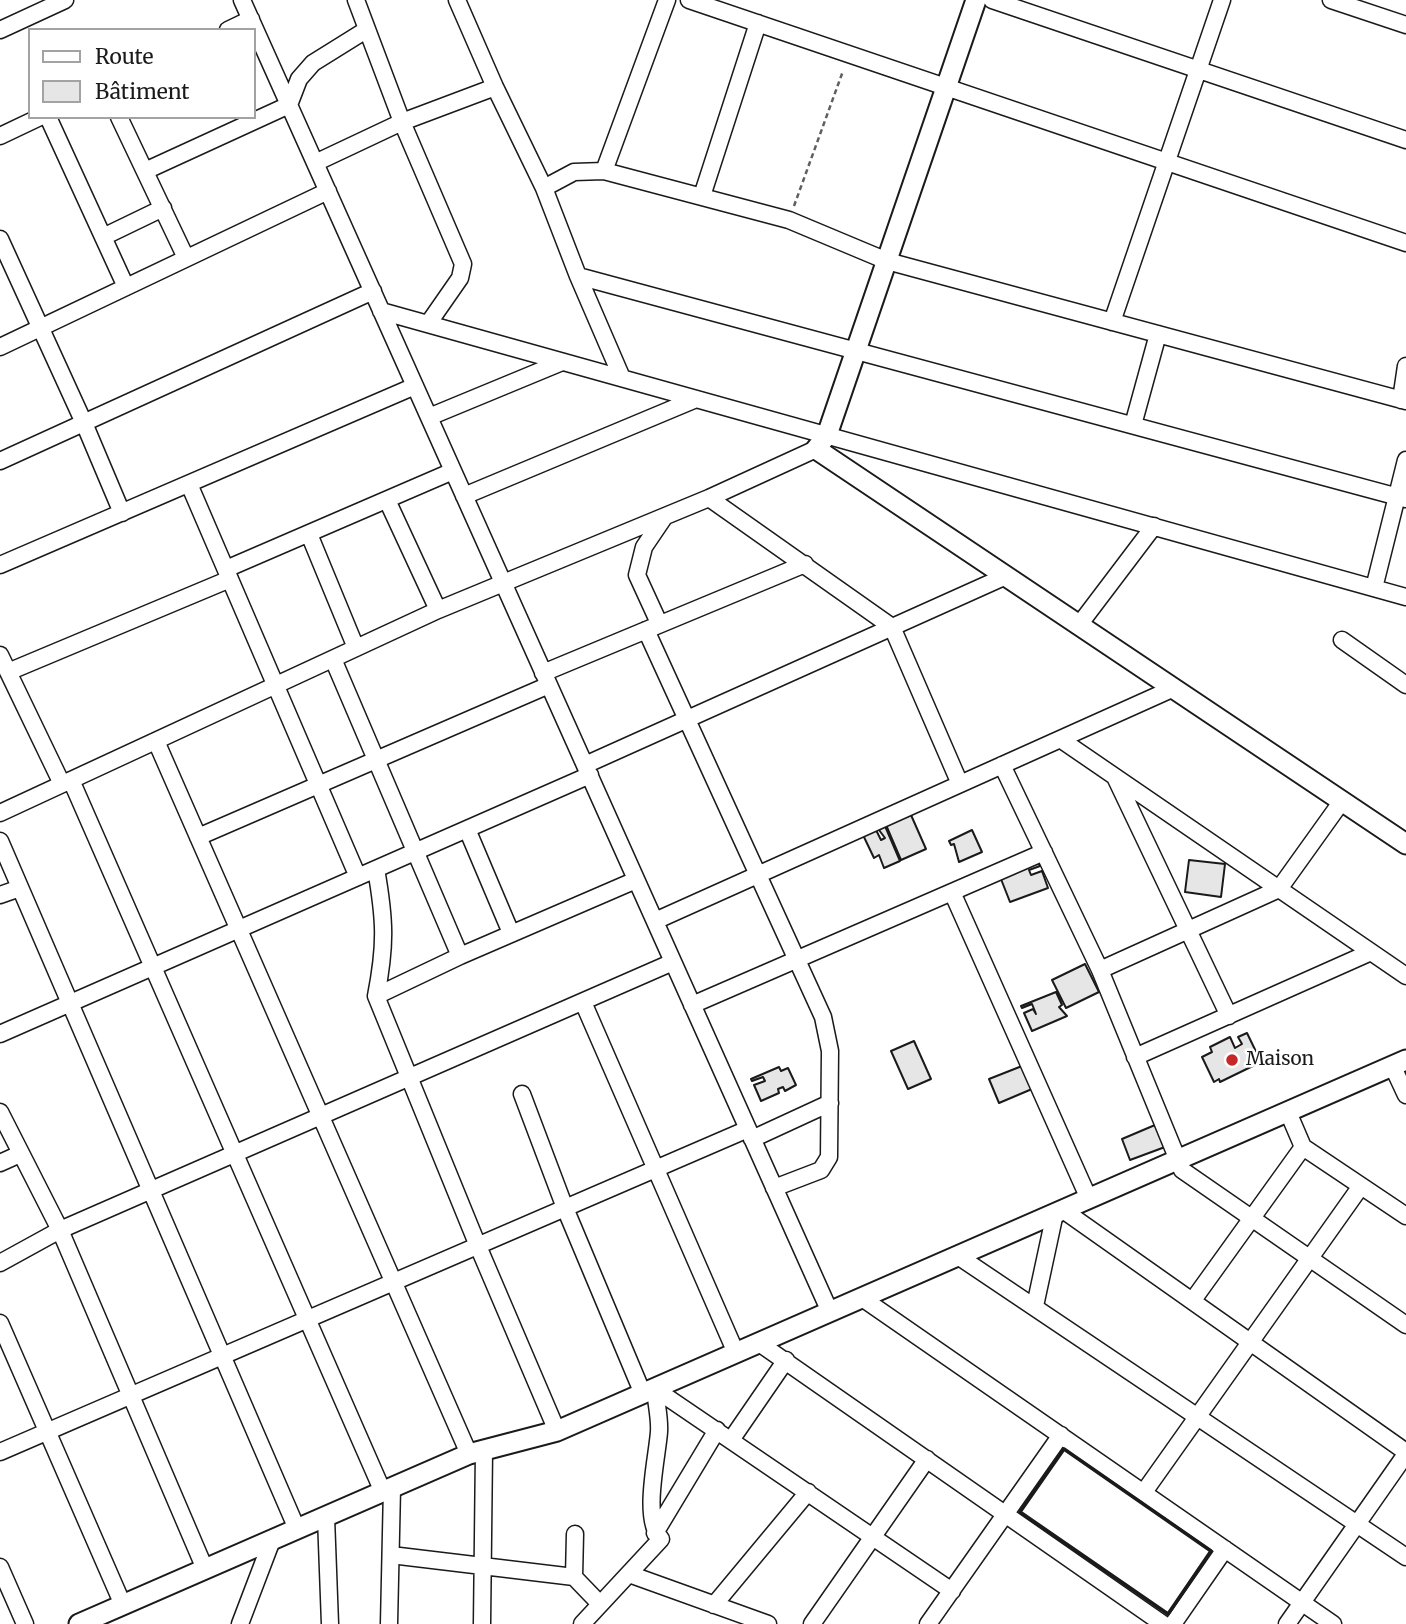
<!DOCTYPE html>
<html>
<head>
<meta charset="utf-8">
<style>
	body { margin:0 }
	#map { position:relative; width:1406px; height:1624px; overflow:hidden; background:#fff; font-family:Merriweather,serif }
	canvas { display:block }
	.legend { position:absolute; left:28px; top:28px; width:228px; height:91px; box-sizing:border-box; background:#fff; border:2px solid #a3a3a3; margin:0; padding:9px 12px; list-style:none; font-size:21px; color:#1a1a1a }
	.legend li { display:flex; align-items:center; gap:14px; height:35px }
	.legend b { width:35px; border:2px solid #a3a3a3 }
</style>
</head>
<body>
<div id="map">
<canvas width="1406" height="1624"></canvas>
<ul class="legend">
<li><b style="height:9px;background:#fff"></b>Route</li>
<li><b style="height:19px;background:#e6e6e6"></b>Bâtiment</li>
</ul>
</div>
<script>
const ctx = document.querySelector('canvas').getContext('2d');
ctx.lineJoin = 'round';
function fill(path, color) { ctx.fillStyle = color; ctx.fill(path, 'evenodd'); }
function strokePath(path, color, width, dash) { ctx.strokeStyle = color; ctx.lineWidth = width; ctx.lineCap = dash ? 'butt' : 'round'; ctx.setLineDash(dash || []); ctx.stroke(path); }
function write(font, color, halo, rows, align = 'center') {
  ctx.font = font + ' Merriweather,serif'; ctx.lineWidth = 5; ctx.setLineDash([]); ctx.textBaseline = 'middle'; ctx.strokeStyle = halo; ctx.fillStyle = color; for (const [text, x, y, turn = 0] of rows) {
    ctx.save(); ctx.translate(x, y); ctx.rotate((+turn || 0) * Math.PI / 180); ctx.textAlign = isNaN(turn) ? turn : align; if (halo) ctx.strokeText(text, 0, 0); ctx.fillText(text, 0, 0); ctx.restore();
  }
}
const building = new Path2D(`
	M911 815 926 849 901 860 886 825Z
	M885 826 900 861 884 868 879 855 874 858 863 835 875 828 881 840 885 838 879 830Z
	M972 830 982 852 959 862 954 844 951 845 949 841Z
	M1037 860 1040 866 1029 870 1031 875 1042 871 1048 888 1010 902 999 874Z
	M1189 860 1225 864 1221 897 1185 892Z
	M1085 964 1099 992 1066 1008 1052 980Z
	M1056 992 1062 1005 1059 1007 1067 1016 1032 1031 1024 1013 1033 1009 1036 1014 1032 1004 1022 1008 1021 1006Z
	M1247 1033 1261 1062 1220 1082 1219 1079 1214 1082 1202 1057 1212 1052 1210 1047 1230 1037 1235 1048 1242 1044 1238 1037Z
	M914 1041 931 1079 908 1089 891 1051Z
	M1022 1066 1032 1089 999 1103 989 1079Z
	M779 1067 781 1071 788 1068 796 1085 785 1091 783 1087 778 1089 779 1093 761 1101 754 1085 765 1081 763 1077 752 1081 751 1079Z
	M1155 1125 1165 1147 1130 1160 1122 1139Z`);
fill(building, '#e6e6e6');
strokePath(building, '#1a1a1a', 2);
const minor = new Path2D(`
	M242 0 830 1312
	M356 0 402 122 463 264 460 278 428 324
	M457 0 495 87 544 188 578 276 622 378
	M689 0 1406 243
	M992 0 1406 140
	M1331 0 1406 25
	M0 30 65 0
	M228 30 251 19
	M48 117 126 287
	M119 117 186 258
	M0 136 40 117
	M315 163 402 122 495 87
	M145 171 289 105 299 79 313 63 366 30
	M604 171 667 0
	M544 188 574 172 604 171 789 220 887 261 1406 401
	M702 196 758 23
	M103 237 163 208
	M0 239 84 423 122 513
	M578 276 1406 499
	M381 311 1406 597
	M1112 322 1222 0
	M0 347 328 191
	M1401 400 1406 366
	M429 417 562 362
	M1133 425 1158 334
	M0 461 373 291
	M189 484 358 877
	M464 496 696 399
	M709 498 892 627 960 784
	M387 500 438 610
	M309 534 356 648
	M0 565 415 386
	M226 569 453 471
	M1374 588 1406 460
	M659 623 637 575 644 547 663 519
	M1079 625 1154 526
	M646 630 823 1017 830 1051 829 1157 821 1170 774 1188
	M1342 640 1406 685
	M0 655 62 784
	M333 659 460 956
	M8 672 230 579
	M543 673 805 564
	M1060 739 1406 976
	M156 741 469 1454
	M585 765 1006 576
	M1002 765 1100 970 1182 1170 1406 1325
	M1116 779 1229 1016
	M71 780 383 1492
	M0 813 438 610 709 498 816 449
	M467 829 511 933
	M198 837 549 685
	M0 841 297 1529
	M376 869C385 920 386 945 376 996L478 1246 557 1431
	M952 892 1089 1199
	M0 895 20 888
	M655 921 1174 688
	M1100 970 1279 889 1342 801
	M376 996 460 956 636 880
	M583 1002 736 1353
	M692 1005 1044 852
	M0 1034 590 775
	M1135 1057 1371 952
	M1392 1065 1406 1095
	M522 1094 565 1208 643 1394
	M0 1112 60 1230 205 1569
	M1288 1112 1303 1147 1406 1216
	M752 1139 830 1103
	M0 1163 20 1154
	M1063 1210 1406 1452
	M958 1256 1406 1557
	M0 1263 60 1230 673 962
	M862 1298 1333 1624
	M1193 1300 1303 1147
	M1035 1306 1055 1213
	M0 1323 123 1605
	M759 1343 1163 1624
	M655 1389 952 1591
	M731 1440 786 1360
	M0 1452 748 1129
	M1144 1492 1361 1186
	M326 1517 330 1624
	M655 1533 717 1430
	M391 1555 574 1577 600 1604
	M0 1567 25 1624
	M629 1574 768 1624
	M574 1577 575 1534
	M714 1605 808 1492
	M240 1624 272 1540
	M389 1624 392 1488
	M482 1624 484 1450
	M582 1624 661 1539C642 1519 657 1459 659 1432 660 1418 656 1403 655 1389
	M812 1624 927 1459
	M928 1624 1061 1435
	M1173 1624 1225 1549
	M1287 1624 1406 1454`);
const tertiary = new Path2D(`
	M976 0 827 435 816 449 1406 844
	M79 1624 469 1454 557 1431 1406 1060`);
strokePath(minor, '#1a1a1a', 19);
strokePath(tertiary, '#1a1a1a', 23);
strokePath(new Path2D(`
	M794 206 843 71`), '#5f5f5f', 2.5, [5, 3.5]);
strokePath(minor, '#fff', 16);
strokePath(tertiary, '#fff', 19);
strokePath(new Path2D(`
	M1064 1449 1211 1551 1168 1614 1020 1512Z`), '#1a1a1a', 3.5);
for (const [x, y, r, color] of [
	[1232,1060,7,"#c62828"]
]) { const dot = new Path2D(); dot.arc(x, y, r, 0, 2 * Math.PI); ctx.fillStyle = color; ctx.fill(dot); strokePath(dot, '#fff', 2.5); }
write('19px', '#1a1a1a', '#fff', [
	["Maison",1246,1060]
], 'left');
</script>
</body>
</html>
